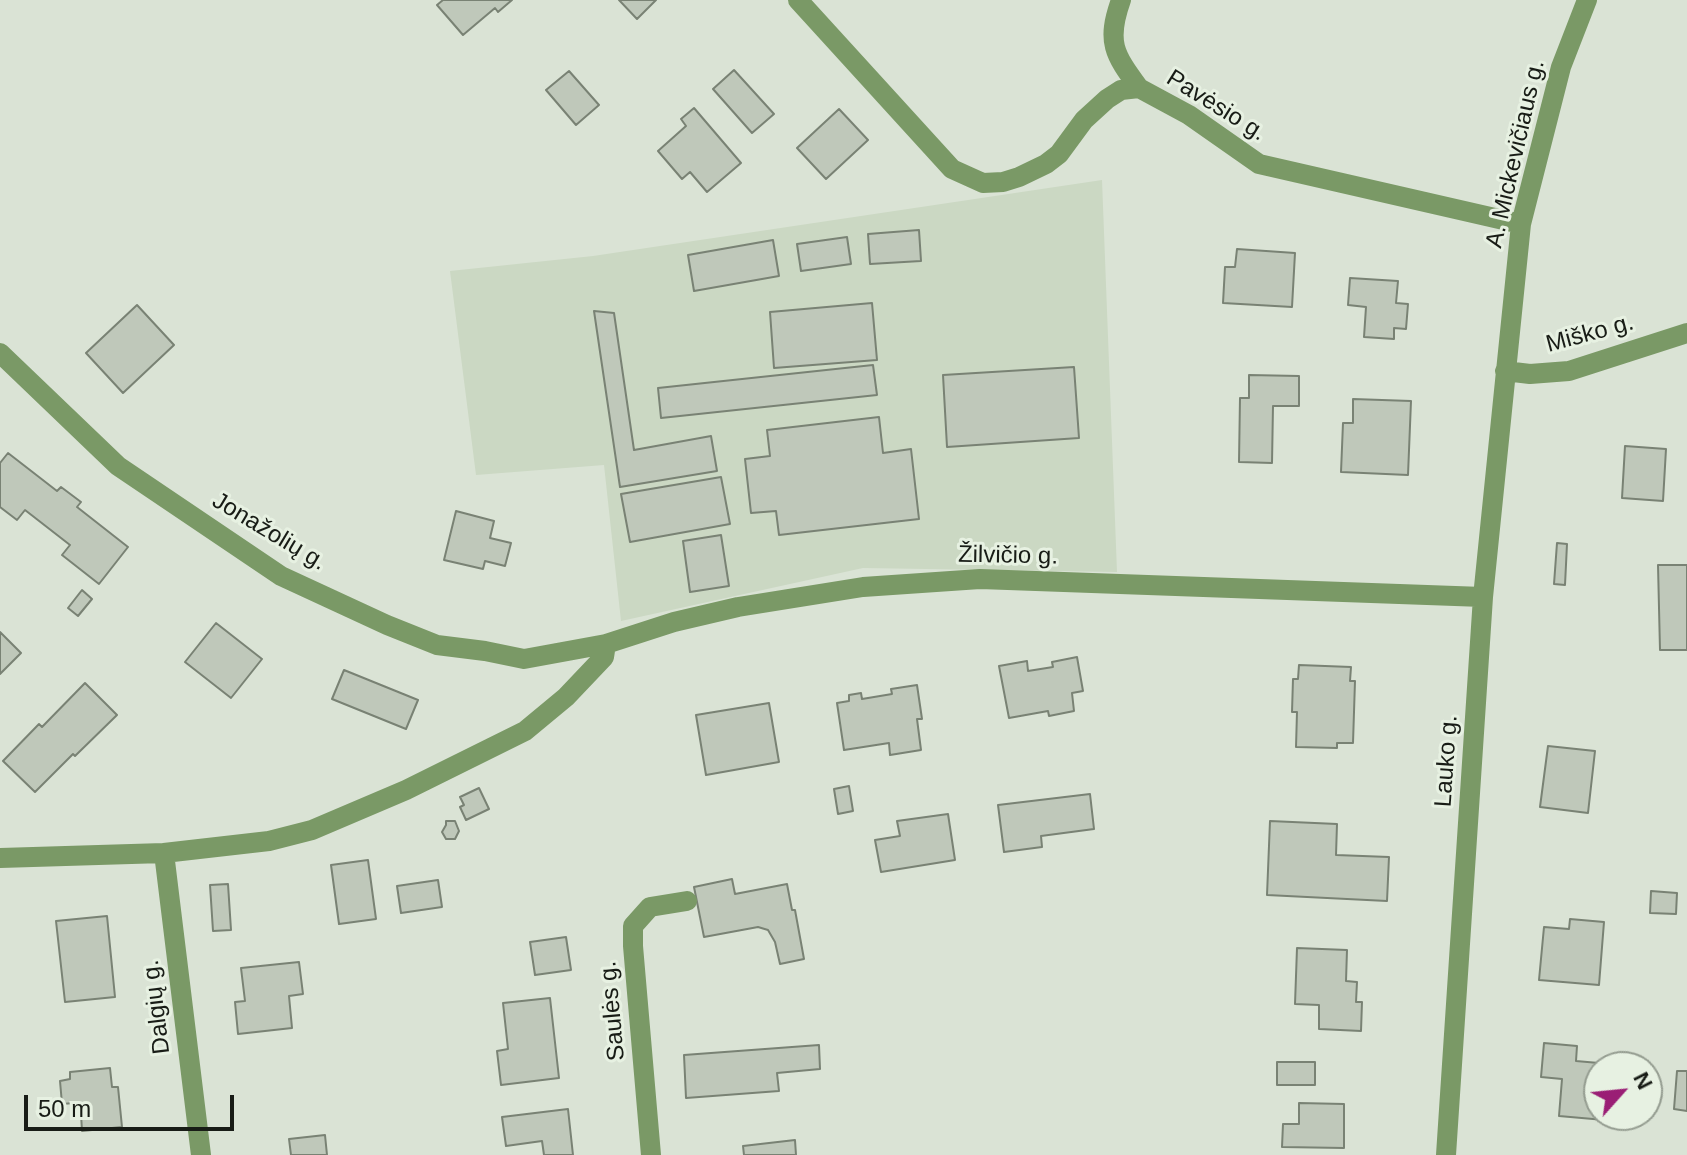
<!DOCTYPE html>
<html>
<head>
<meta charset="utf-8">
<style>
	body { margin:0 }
	#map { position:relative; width:1687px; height:1155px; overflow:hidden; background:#dae3d5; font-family:Arial,sans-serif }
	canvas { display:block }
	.north { position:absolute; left:1583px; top:1051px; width:80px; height:80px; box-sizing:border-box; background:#e7f1e2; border:2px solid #949c90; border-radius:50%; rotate:63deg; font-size:22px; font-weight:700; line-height:32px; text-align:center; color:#181c16 }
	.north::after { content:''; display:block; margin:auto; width:28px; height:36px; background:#9a1e75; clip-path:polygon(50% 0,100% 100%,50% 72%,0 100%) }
	.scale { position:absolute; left:24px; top:1095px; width:210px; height:36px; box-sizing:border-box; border:4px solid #181c16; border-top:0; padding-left:10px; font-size:24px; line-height:28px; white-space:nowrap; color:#181c16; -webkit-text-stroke:6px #e7f1e2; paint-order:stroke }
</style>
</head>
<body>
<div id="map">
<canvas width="1687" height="1155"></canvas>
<div class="north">N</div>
<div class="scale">50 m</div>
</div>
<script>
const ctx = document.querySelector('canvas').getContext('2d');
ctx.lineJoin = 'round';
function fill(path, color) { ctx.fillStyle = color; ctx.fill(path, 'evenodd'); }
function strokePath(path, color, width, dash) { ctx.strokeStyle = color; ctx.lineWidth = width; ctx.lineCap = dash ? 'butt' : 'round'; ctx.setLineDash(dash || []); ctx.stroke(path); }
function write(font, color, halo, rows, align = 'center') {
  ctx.font = font + ' Arial,sans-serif'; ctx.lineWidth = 6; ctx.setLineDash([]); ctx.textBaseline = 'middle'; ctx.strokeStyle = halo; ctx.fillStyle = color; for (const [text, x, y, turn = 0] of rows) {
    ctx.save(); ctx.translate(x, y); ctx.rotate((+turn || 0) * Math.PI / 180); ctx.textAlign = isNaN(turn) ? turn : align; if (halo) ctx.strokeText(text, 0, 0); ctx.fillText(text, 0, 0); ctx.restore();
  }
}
fill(new Path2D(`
	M1102 180 1117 572 863 568 621 621 604 465 476 475 450 271 593 256Z`), '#cbd8c3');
const building = new Path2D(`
	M443 0H512L498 12 495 8 463 35 437 5Z
	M619 0H656L637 19Z
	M734 70 774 114 752 133 713 89Z
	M569 71 599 105 576 125 546 90Z
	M694 108 741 163 707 192 690 172 682 179 658 151 686 126 681 119Z
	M839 109 868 140 826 179 797 148Z
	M919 230 921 261 870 264 868 234Z
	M847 237 851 264 801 271 797 244Z
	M773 240 779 276 694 291 688 255Z
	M1237 249 1295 253 1292 307 1223 303 1225 267H1235Z
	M1350 278 1398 281 1396 303 1408 304 1406 329 1394 328V339L1364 337 1366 307 1348 305Z
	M872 303 877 360 774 368 770 312Z
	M137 305 174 345 123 393 86 353Z
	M594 311 614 313 634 450 711 436 717 471 620 487Z
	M873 365 877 395 661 418 658 388Z
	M1074 367 1079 438 947 447 943 375Z
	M1249 375 1299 376V406H1273L1272 463 1239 462 1240 398H1249Z
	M1353 399 1411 401 1408 475 1341 472 1343 423H1353Z
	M879 417 883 453 911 449 919 519 779 535 776 511 751 513 745 459 770 456 767 430Z
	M1625 446 1666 449 1663 501 1622 498Z
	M8 453 57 491 61 487 81 502 77 507 128 547 99 584 62 555 70 545 25 510 17 520 0 507V463Z
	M721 477 730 524 630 542 621 494Z
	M456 511 494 521 490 538 511 543 505 566 485 561 483 569 444 560Z
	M721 535 729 586 690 592 683 541Z
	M1557 543 1567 544 1565 585 1554 584Z
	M1658 565H1687V650H1660Z
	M82 590 92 599 78 616 68 608Z
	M216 623 262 659 231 698 185 662Z
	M0 632 21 653 0 674Z
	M1077 657 1083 691 1072 693 1074 711 1049 716 1048 711 1009 718 999 666 1027 661 1028 671 1053 667 1052 662Z
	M1299 665 1351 667 1350 681H1355L1353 743H1337V748L1296 747 1297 712H1292L1293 679H1298Z
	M344 670 418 700 406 729 332 699Z
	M85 683 117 715 75 756 73 754 35 792 3 761 39 724 42 727Z
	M917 685 922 719H917L921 750 890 755 889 743 844 750 837 703 849 701V695L861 693 862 699 892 694 891 689Z
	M769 703 779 762 706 775 696 715Z
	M1548 746 1595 751 1588 813 1540 807Z
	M849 786 853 811 838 814 834 789Z
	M479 788 489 809 466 820 460 807 464 805 460 797Z
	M1090 794 1094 829 1041 836 1042 847 1004 852 998 805Z
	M948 814 955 860 881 872 875 840 900 836 897 821Z
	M446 821H455L459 831 455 839H446L442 832 446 825Z
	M1270 821 1337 824 1336 855 1389 857 1387 901 1267 895Z
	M368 860 376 919 339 924 331 865Z
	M732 879 735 894 787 884 792 910H795L804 959 780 964 775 942 768 930 758 927 704 937 694 887Z
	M438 880 442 907 401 913 397 886Z
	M228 884 231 930 213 931 210 885Z
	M1651 891 1677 893 1676 914 1650 913Z
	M107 916 115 997 65 1002 56 921Z
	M1570 919 1604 922 1599 985 1539 980 1544 927 1569 929Z
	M566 937 571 970 535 975 530 942Z
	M1297 948 1347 950 1346 981 1357 982 1356 1002H1362L1361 1031 1319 1029V1005L1295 1004Z
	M299 962 303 994 289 996 292 1028 238 1034 235 1002 245 1001 241 968Z
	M550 998 559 1078 501 1085 497 1051 508 1049 503 1003Z
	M1544 1043 1577 1046 1576 1061 1610 1064V1067H1599V1115H1628L1627 1122 1559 1116 1562 1079 1541 1077Z
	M819 1045 820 1069 777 1073 779 1091 686 1098 684 1055Z
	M1277 1062H1315V1085H1277Z
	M110 1068 112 1087H118L122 1127 82 1131 81 1114 75 1115 74 1103 62 1104 60 1081 70 1079V1072Z
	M1677 1071H1687V1111L1674 1109Z
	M1299 1103 1344 1104V1148L1282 1147 1283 1124H1299Z
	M568 1109 573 1155H544L542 1141 506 1146 502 1117Z
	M325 1135 327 1155H291L289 1139Z
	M795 1140 796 1155H744L743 1146Z`);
fill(building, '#bfc8ba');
strokePath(building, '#798274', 2);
strokePath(new Path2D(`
	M798 0 952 169 983 183 1003 182 1019 177 1046 164 1059 154 1084 120 1107 99 1121 90 1139 88 1189 115 1259 164 1521 224
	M1121 0C1106 42 1114 54 1139 88
	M0 353 118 466 281 576 387 625 437 645 485 651 524 659 606 644
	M1505 371 1530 374 1569 371 1687 333
	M164 853 201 1155
	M0 858 164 853 269 841 312 830 406 790 525 731 566 697 604 657 606 644 674 622 738 607 863 587 980 579 1483 597
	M651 1155 633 946V926L650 907 687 901
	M1446 1155 1483 597 1521 224 1561 67 1587 0`), '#7a9966', 20);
write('24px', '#181c16', '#e7f1e2', [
	["Pavėsio g.",1216,106,32],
	["A. Mickevičiaus g.",1516,154,-77],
	["Miško g.",1590,334,-15],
	["Jonažolių g.",269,532,31],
	["Žilvičio g.",1008,556,1],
	["Lauko g.",1447,761,-86],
	["Dalgių g.",157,1007,-97],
	["Saulės g.",613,1011,-95]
]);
</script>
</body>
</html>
